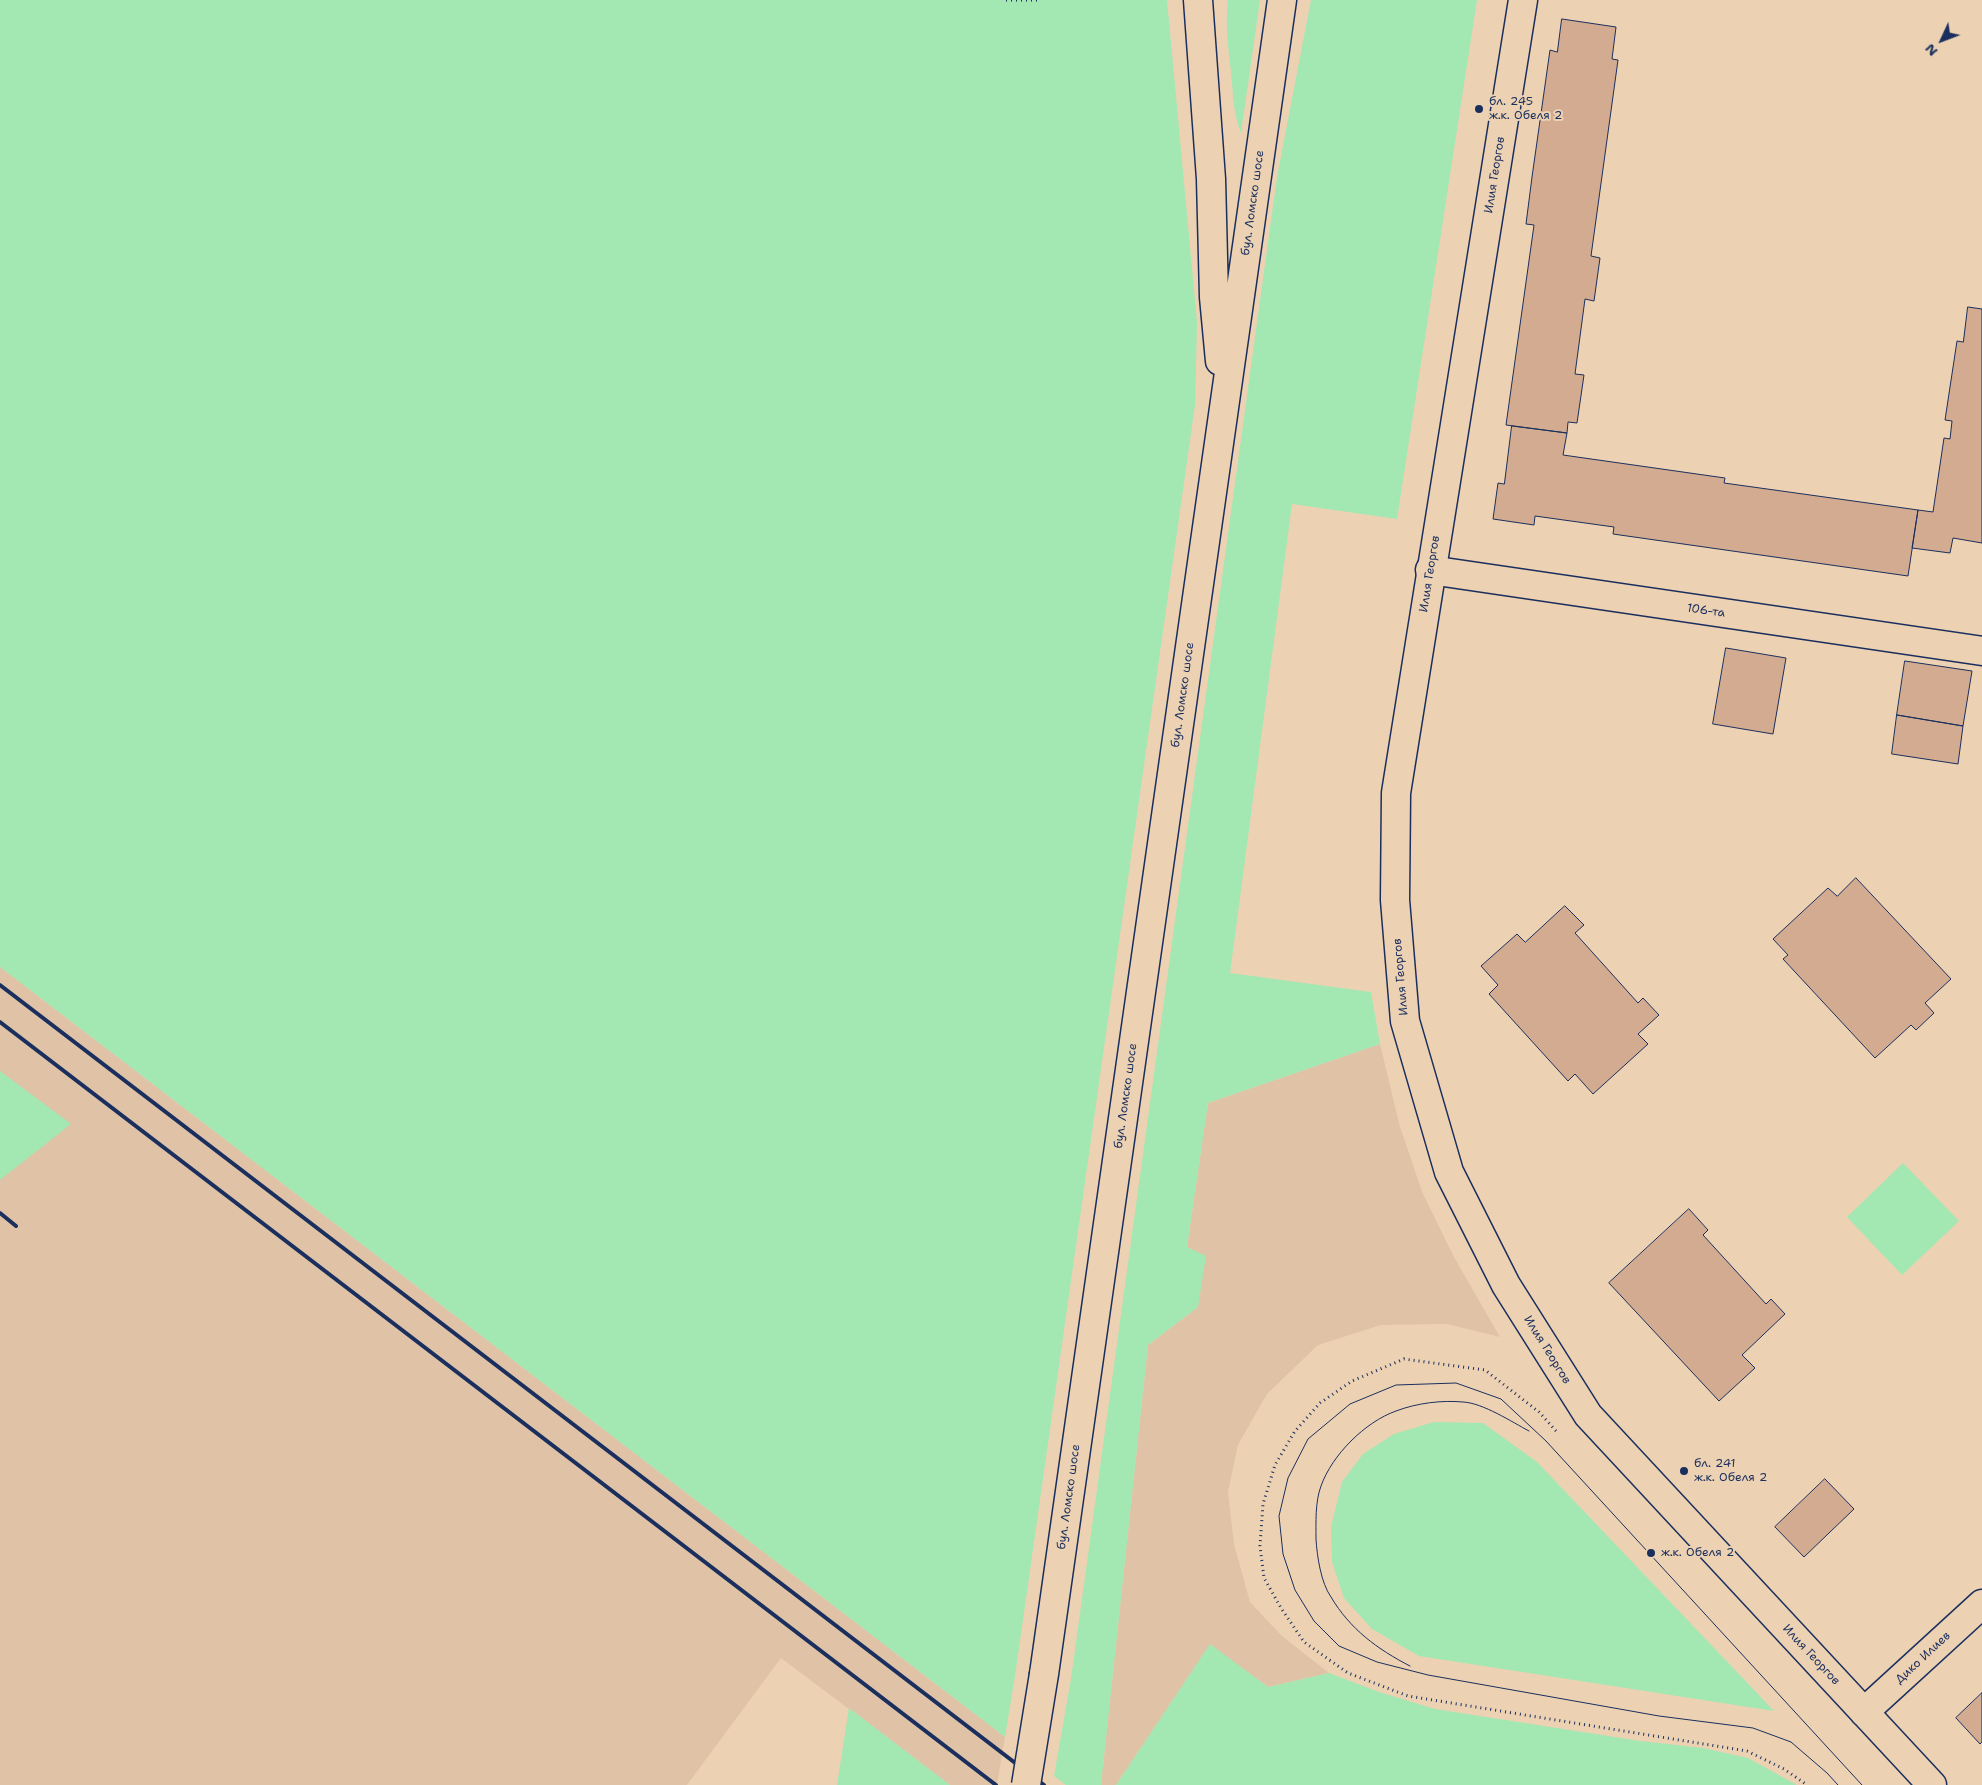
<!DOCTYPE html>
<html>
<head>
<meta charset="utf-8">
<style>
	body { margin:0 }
	#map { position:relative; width:1982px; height:1785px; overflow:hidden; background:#ecd2b3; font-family:"Shantell Sans",sans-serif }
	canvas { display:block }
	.north { position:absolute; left:1917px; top:15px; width:50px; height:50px; -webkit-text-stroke:4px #ecd2b3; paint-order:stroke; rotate:227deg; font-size:14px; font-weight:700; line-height:20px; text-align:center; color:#1b2f5e }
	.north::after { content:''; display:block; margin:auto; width:18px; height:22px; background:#1b2f5e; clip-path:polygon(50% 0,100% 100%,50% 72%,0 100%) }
</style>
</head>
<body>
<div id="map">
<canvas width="1982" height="1785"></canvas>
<div class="north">N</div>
</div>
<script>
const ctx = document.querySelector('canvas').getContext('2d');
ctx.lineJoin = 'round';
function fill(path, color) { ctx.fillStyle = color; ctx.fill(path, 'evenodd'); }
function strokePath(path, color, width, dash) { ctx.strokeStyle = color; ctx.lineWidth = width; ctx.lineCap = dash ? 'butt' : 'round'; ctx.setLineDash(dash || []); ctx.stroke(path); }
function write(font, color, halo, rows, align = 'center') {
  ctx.font = font + ' "Shantell Sans",sans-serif'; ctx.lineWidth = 4; ctx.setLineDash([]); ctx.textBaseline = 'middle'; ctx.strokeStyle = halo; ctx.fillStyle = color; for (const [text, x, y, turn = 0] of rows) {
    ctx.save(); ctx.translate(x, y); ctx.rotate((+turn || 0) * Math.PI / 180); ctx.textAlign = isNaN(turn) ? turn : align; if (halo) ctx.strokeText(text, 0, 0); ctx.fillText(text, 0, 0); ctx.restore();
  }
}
fill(new Path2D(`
	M0 967 1005 1737 997 1785H950L781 1658 687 1785H0Z
	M1380 1044 1400 1127 1423 1194 1454 1257 1500 1337 1447 1324 1381 1325 1318 1345 1267 1394 1238 1445 1228 1492 1234 1544 1250 1602 1282 1636 1329 1673 1268 1687 1210 1645 1116 1785H1101L1148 1345 1198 1307 1187 1247 1208 1103Z`), '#e0c3a7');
fill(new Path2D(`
	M0 0H1167L1197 322 1195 405 1016 1669 1005 1737 0 967Z
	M1228 0H1260L1241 133C1233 113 1233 92 1231 71 1228 47 1225 24 1228 0Z
	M1311 0H1477L1397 519 1292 504 1230 973 1371 992 1380 1044 1208 1103 1187 1247 1206 1256 1198 1307 1148 1345 1101 1785H1066L1054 1776 1071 1679 1277 177Z
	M0 1071 71 1124 0 1180Z
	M1903 1163 1959 1221 1902 1275 1847 1217Z
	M1434 1422 1483 1423 1537 1462 1774 1711 1419 1656 1372 1629 1344 1598 1332 1562 1331 1527 1342 1482 1363 1454 1394 1434Z
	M1210 1644 1268 1687 1329 1673 1379 1692 1435 1709 1640 1741 1703 1748 1748 1758 1797 1785H1116Z
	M849 1708 950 1785H837Z`), '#a3e7b2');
const building = new Path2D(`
	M1562 19 1616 27 1612 59 1618 60 1591 256 1600 258 1594 301 1585 299 1575 374 1584 375 1577 423 1568 422 1567 433 1506 425 1534 225 1526 224 1532 177 1550 50 1557 52Z
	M1968 307 1982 309V543L1953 538 1950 553 1912 548 1918 510 1933 512 1944 438 1950 439 1952 421 1945 420 1957 341 1963 342Z
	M1512 426 1567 433 1563 455 1725 478 1724 483 1918 510 1908 576 1613 534 1614 527 1535 516 1534 525 1493 519 1498 483 1504 484Z
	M1726 648 1786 658 1773 734 1713 724Z
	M1905 661 1972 671 1963 726 1897 715Z
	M1897 715 1963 726 1958 764 1892 754Z
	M1856 878 1951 979 1925 1003 1934 1013 1916 1030 1911 1025 1875 1058 1783 959 1788 955 1773 939 1828 888 1837 896Z
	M1565 906 1584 925 1575 933 1638 1003 1643 998 1659 1015 1638 1034 1648 1044 1593 1094 1575 1074 1568 1081 1489 994 1498 985 1481 966 1517 934 1525 942Z
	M1689 1209 1708 1230 1703 1235 1766 1304 1771 1299 1785 1314 1742 1355 1755 1368 1719 1401 1609 1283Z
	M1825 1479 1854 1509 1804 1557 1775 1527Z
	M1982 1693V1742L1980 1744 1956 1718Z`);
fill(building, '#d2ab90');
strokePath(building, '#1b2f5e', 1);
const street = new Path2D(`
	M1430 570 1982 651
	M1864 1712 1982 1604`);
const secondary = new Path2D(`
	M1523 0 1396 793 1395 900 1405 1021 1449 1172 1506 1285 1588 1415 1932 1785`);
const primary = new Path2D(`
	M1198 0 1211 179 1214 297 1220 361
	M1044 1674 1282 0`);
strokePath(street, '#1b2f5e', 31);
strokePath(secondary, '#1b2f5e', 31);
strokePath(primary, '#1b2f5e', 31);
strokePath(new Path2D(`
	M1006 0H1037
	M1556 1431 1539 1412 1485 1370 1404 1359 1352 1381 1320 1403 1295 1431 1275 1465 1263 1504 1260 1546 1264 1578 1281 1608 1304 1642 1348 1673 1408 1696 1747 1751 1784 1769 1807 1785`), '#1b2f5e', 3, [1, 4]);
strokePath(street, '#ecd2b3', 28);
strokePath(secondary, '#ecd2b3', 28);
strokePath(primary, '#ecd2b3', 28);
strokePath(new Path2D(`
	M1410 1666C1377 1649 1350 1629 1331 1597 1321 1583 1317 1556 1316 1539 1316 1523 1315 1502 1321 1486 1332 1455 1365 1422 1396 1411 1417 1403 1442 1400 1463 1402 1483 1403 1512 1422 1529 1431
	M1838 1785 1827 1773 1791 1742 1753 1728 1659 1716 1428 1675 1377 1662 1339 1646 1314 1621 1295 1590 1283 1554 1279 1516 1288 1478 1308 1439 1350 1404 1396 1385 1456 1383 1501 1399 1546 1441 1862 1785`), '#1b2f5e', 1);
strokePath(new Path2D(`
	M0 985 1044 1785
	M0 1022 996 1785
	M0 1213 16 1226`), '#1b2f5e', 4);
const primaryBridge = new Path2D(`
	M1026 1785 1044 1674`);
strokePath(primaryBridge, '#1b2f5e', 31, []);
strokePath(primaryBridge, '#ecd2b3', 28);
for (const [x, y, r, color] of [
	[1479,109,5,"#1b2f5e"],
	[1684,1471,5,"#1b2f5e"],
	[1651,1553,5,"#1b2f5e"]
]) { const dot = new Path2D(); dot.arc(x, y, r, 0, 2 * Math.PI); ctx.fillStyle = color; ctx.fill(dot); strokePath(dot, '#ecd2b3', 2); }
write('12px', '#1b2f5e', '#ecd2b3', [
	["бл. 245",1489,102],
	["ж.к. Обеля 2",1489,116],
	["бл. 241",1694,1464],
	["ж.к. Обеля 2",1694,1478],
	["ж.к. Обеля 2",1661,1553]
], 'left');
write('12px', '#1b2f5e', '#ecd2b3', [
	["Илия Георгов",1495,175,-81],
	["бул. Ломско шосе",1253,203,-82],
	["Илия Георгов",1430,574,-81],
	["106-та",1706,611,8],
	["бул. Ломско шосе",1183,695,-82],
	["Илия Георгов",1401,977,-95],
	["бул. Ломско шосе",1126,1096,-82],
	["Илия Георгов",1547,1350,58],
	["бул. Ломско шосе",1069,1497,-82],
	["Илия Георгов",1811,1655,47],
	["Дико Илиев",1923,1658,-43]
]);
</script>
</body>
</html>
